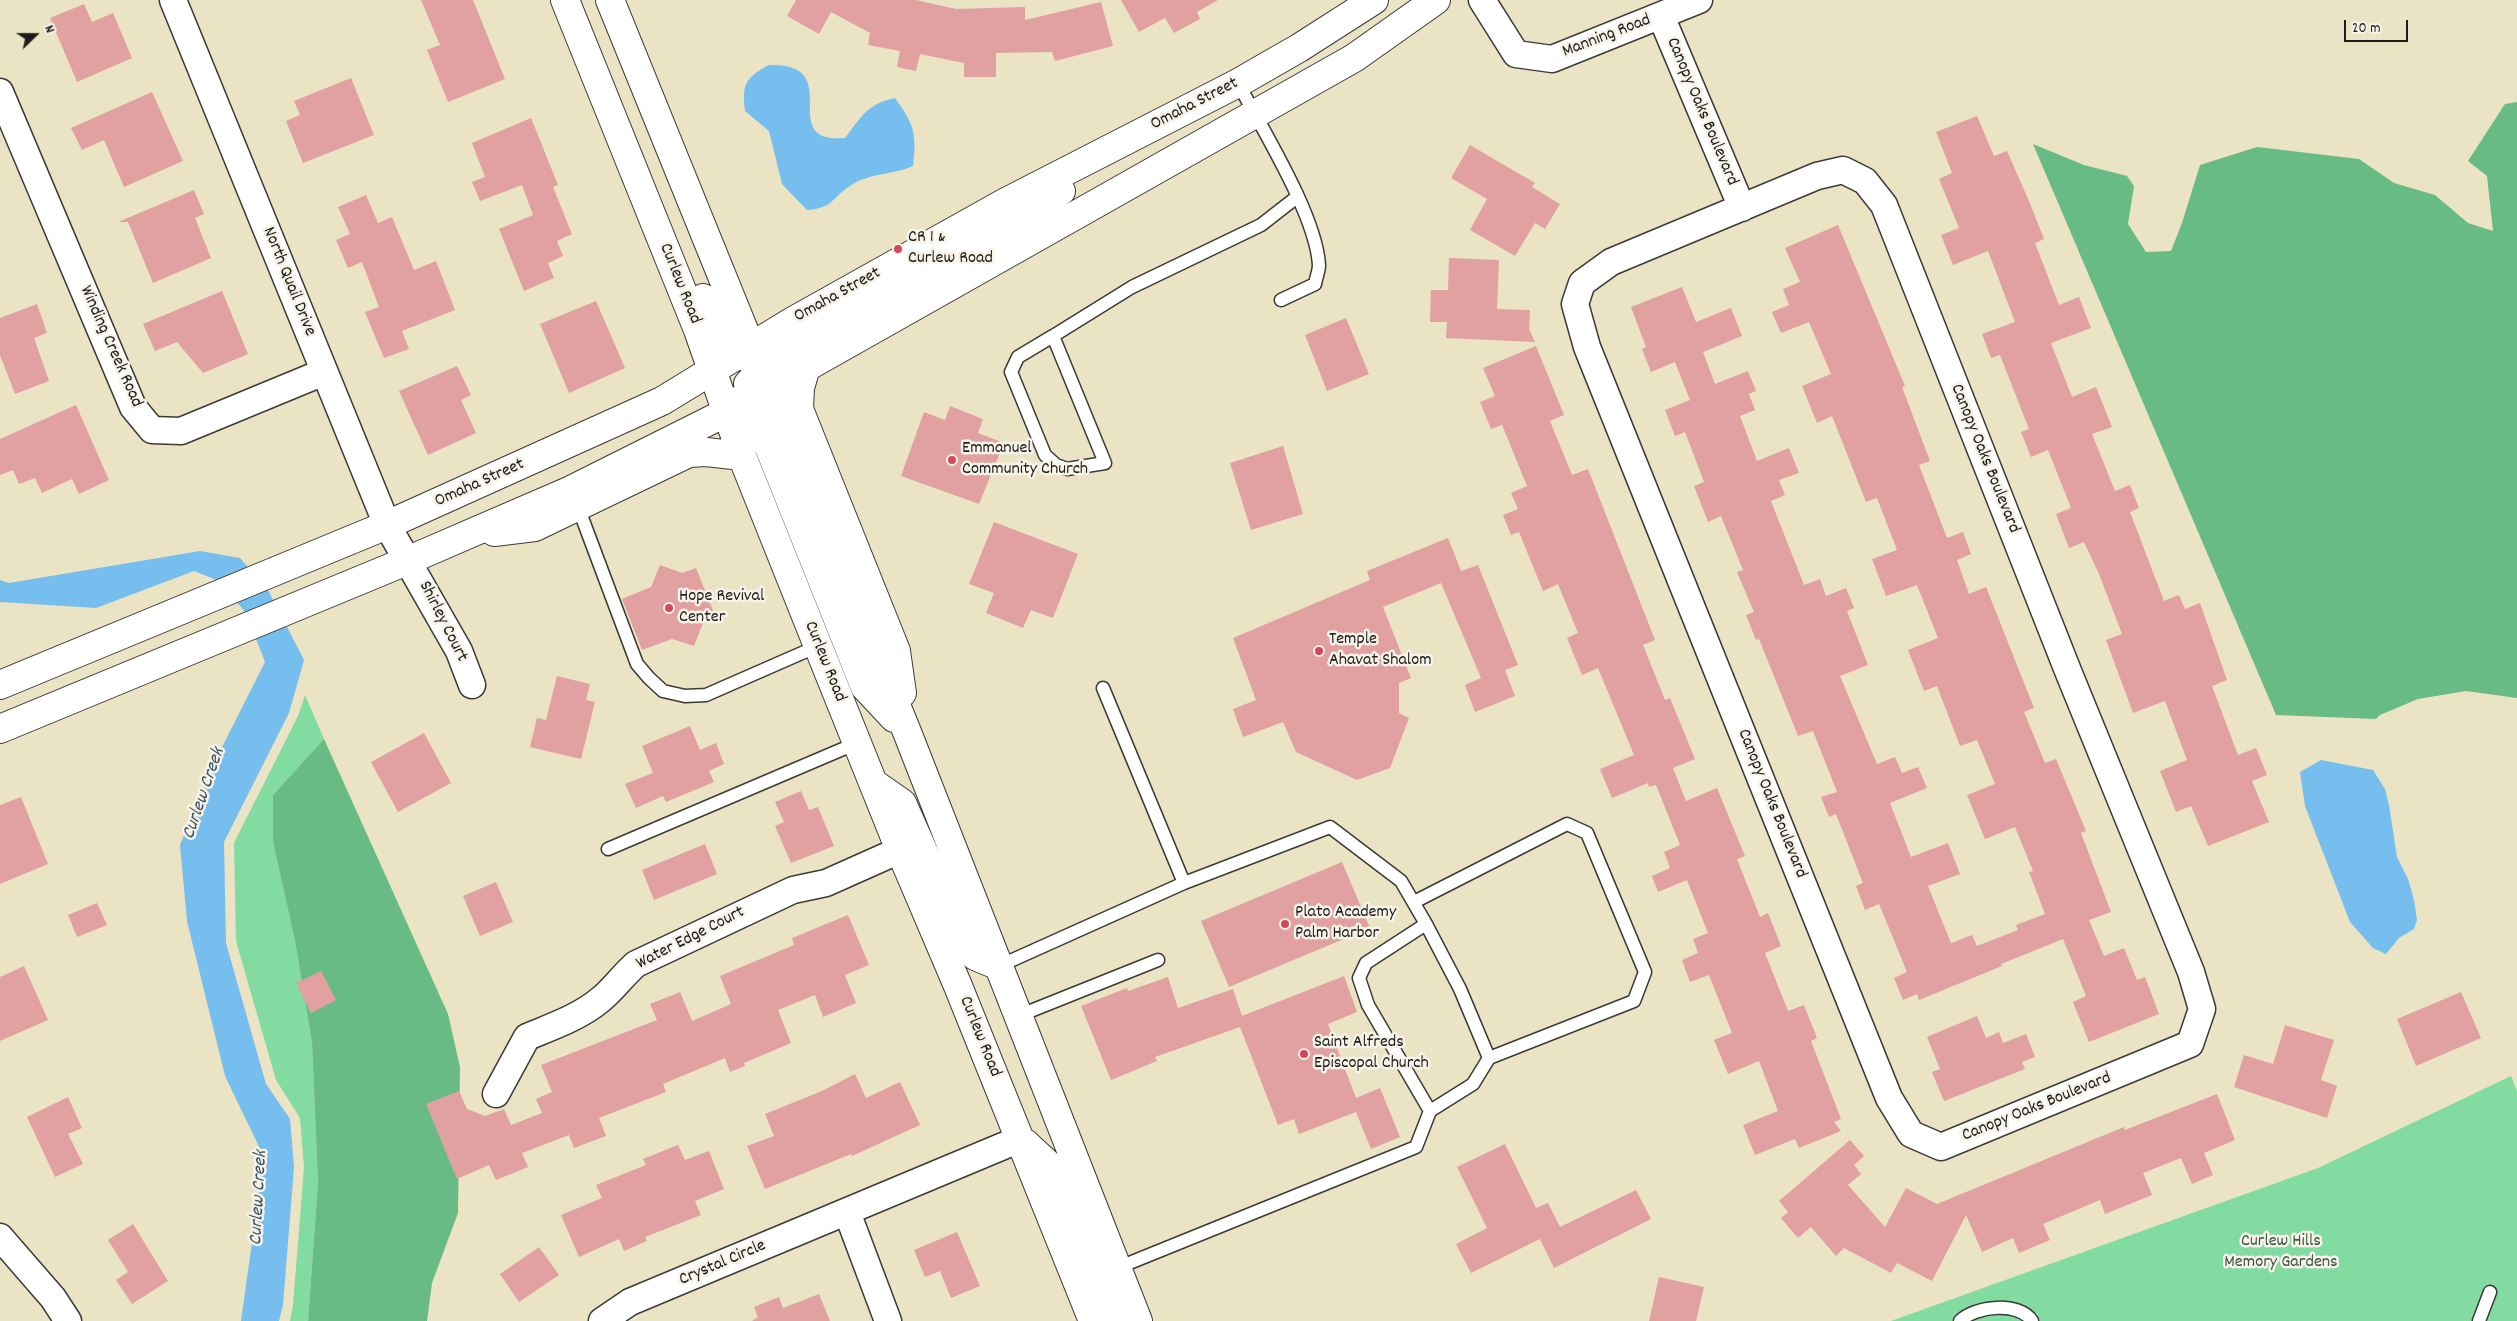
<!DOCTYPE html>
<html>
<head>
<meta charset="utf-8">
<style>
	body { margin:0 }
	#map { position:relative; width:2517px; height:1321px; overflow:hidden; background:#eae3c4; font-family:Dekko,sans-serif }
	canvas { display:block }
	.north { position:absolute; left:10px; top:10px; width:50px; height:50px; -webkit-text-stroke:4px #f7f3e8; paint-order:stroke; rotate:68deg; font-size:14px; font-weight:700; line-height:20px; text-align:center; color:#1c1c1c }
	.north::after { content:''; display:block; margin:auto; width:18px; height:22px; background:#1c1c1c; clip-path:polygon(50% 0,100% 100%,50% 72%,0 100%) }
	.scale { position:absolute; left:2344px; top:20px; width:64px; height:22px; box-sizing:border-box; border:2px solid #1c1c1c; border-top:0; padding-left:6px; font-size:15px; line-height:18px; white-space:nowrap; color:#1c1c1c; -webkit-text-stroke:4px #f7f3e8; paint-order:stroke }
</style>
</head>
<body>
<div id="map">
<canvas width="2517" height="1321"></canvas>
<div class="north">N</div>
<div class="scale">20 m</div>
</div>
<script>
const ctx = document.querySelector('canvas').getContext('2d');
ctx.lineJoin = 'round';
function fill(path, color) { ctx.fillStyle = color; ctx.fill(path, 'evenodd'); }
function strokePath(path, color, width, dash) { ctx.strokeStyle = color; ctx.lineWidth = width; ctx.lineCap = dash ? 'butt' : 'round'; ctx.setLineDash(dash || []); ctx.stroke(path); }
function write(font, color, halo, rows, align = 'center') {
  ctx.font = font + ' Dekko,sans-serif'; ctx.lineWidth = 5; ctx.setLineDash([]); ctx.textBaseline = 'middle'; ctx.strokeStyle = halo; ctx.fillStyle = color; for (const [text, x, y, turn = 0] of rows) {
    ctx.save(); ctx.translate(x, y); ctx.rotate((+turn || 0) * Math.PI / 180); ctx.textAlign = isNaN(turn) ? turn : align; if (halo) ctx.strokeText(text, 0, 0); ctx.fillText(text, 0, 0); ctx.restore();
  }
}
fill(new Path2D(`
	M305 695 324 739 273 795V842L295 941 312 1043 318 1183 308 1321H290L293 1305 304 1167 300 1118 276 1080 236 941 234 843 298 716Z
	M2511 1076 2517 1091V1321H1891L2318 1168Z`), '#82dba0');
fill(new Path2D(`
	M2517 102V698L2466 691 2418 699 2380 715 2376 719 2276 715 2033 144 2084 165 2127 176 2134 186 2128 224 2146 252 2171 251 2182 223 2200 165 2257 147 2359 159 2394 183 2435 195 2468 223 2493 231 2487 176 2468 161 2505 104Z
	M324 739 448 1014 460 1067 458 1213 432 1283 427 1321H308L318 1183 312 1043 295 941 273 842V795Z`), '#69bb86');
fill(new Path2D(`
	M769 65C849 63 773 144 845 138 861 117 867 104 895 98 914 124 917 134 913 166 893 175 868 173 850 186 831 198 834 208 807 210L782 184 769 131 745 111C742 84 745 78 769 65Z
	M200 551 240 558 268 590 304 660 289 713 224 842 226 943 266 1084 290 1119 294 1167 283 1305 279 1321H241L264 1157 225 1076 187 921 180 845 212 767 265 662 246 613 219 581 194 571 96 608 0 602V580L9 583Z
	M2321 760 2373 770 2385 789 2389 805 2397 857 2408 879 2414 900 2417 920 2414 929 2399 938 2386 954 2373 948 2350 922 2305 806 2300 772Z`), '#75beee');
fill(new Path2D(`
	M421 0H473L505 79 448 102 427 50 440 45Z
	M796 0H916L956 9 1025 7V20L1101 2 1113 46 1055 61 1052 52 996 53V77H964V63L920 54 916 71 897 67 900 51 868 45 870 33 831 12 819 34 787 16Z
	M1121 0H1218L1197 12 1200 19 1174 33 1165 18 1139 32Z
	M84 4 92 22 113 13 132 58 77 82 50 18Z
	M351 78 374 135 303 163 286 121 300 115 294 101Z
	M152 92 183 161 124 187 104 140 82 150 71 128Z
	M1977 116 1994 156 2007 151 2029 201 2044 239 2035 243 2059 305 2079 297 2091 328 2051 343 2072 397 2096 387 2112 427 2092 434 2115 491 2130 485 2139 508 2130 512 2164 601 2179 595 2185 609 2200 603 2227 680 2212 686 2238 755 2256 748 2267 775 2252 781 2269 822 2208 846 2191 806 2176 812 2160 771 2187 760 2165 701 2133 713 2106 640 2122 634 2099 574 2084 542 2069 548 2056 514 2071 508 2048 450 2031 457 2021 432 2029 429 2000 355 1991 358 1982 334 2015 322 1988 251 1953 265 1941 235 1959 228 1939 179 1952 173 1936 132Z
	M531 118 558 185 553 187 572 234 557 241 563 256 548 263 554 278 524 291 499 229 533 215 522 185 480 201 472 182 485 177 472 143Z
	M1470 145 1535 183 1532 187 1560 204 1545 229 1535 223 1515 256 1470 230 1487 199 1451 178Z
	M194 190 204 214 195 218 211 258 153 283 128 222H118Z
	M366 195 378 223 392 217 414 270 436 261 455 310 402 331 409 349 384 358 365 312 379 307 362 262 348 268 336 240 350 234 338 207Z
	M1838 225 1905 386 1902 387 1930 461 1919 465 1947 538 1963 532 1971 554 1957 560 1969 594 1986 587 2034 708 2024 712 2045 763 2056 759 2086 831 2081 833 2111 912 2089 920 2104 956 2124 948 2137 980 2145 977 2159 1014 2089 1042 2073 1002 2086 996 2063 939 2001 964 2002 966 1919 1000 1917 994 1903 1000 1894 978 1907 972 1879 904 1865 910 1856 886 1863 883 1836 814 1829 817 1821 797 1837 792 1813 731 1798 736 1759 639 1756 640 1746 615 1754 612 1737 572 1743 570 1721 516 1708 522 1694 486 1704 482 1685 432 1675 436 1665 410 1690 400 1675 362 1651 372 1642 349 1646 347 1631 307 1682 287 1696 322 1731 308 1742 336 1703 352 1715 384 1748 371 1756 391 1749 394 1755 410 1740 416 1757 461 1789 448 1799 473 1779 480 1785 495 1771 501 1804 585 1820 579 1826 596 1846 588 1854 608 1847 611 1868 665 1840 676 1877 764 1895 757 1902 773 1918 767 1927 788 1890 803 1911 857 1948 843 1960 874 1928 886 1951 943 1972 935 1977 946 2018 930 2016 925 2045 914 2029 872 2033 871 2015 827 1985 839 1967 795 1995 784 1977 740 1960 746 1937 686 1924 691 1908 650 1938 638 1917 585 1886 596 1872 559 1897 550 1877 498 1866 502 1832 416 1817 423 1802 386 1831 374 1809 322 1781 333 1772 312 1789 305 1783 289 1800 282 1785 248Z
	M1449 258 1499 260 1497 309 1530 310 1529 329 1535 342 1446 338 1447 322H1430L1431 290H1448Z
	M222 291 248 354 203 373 177 342 155 351 143 324Z
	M596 301 625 368 569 393 540 324Z
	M37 304 47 333 34 338 49 381 15 394 0 355V318Z
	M1346 318 1369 374 1327 391 1305 335Z
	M1536 346 1564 415 1550 421 1572 475 1588 469 1655 640 1643 645 1665 700 1670 698 1695 759 1673 768 1686 801 1717 788 1745 856 1737 859 1760 917 1768 913 1781 946 1765 953 1788 1011 1804 1005 1817 1038 1811 1041 1841 1119 1834 1122 1841 1131 1799 1148 1795 1139 1755 1155 1743 1125 1778 1111 1759 1061 1728 1074 1714 1040 1732 1033 1709 975 1690 982 1682 960 1698 953 1693 939 1708 933 1687 880 1658 892 1652 876 1670 868 1664 852 1680 845 1656 785 1649 787 1648 783 1612 798 1600 769 1634 755 1598 668 1582 675 1567 638 1578 633 1558 584 1543 591 1519 532 1511 535 1503 515 1518 509 1511 493 1527 486 1502 425 1491 429 1480 402 1495 396 1483 368Z
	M457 366 471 395 461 400 476 433 428 455 399 391Z
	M76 405 109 480 79 494 72 479 42 493 35 478 19 484 13 470 0 475V439Z
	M950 406 983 419 978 433 1004 443 979 504 901 476 924 412 945 420Z
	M1283 446 1303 514 1251 530 1230 463Z
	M994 522 1078 554 1053 618 1031 610 1023 628 986 613 994 593 969 584Z
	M1448 538 1461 571 1478 565 1518 665 1505 670 1515 696 1475 712 1465 685 1481 678 1441 583 1383 607 1411 678 1399 683V713L1409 718 1390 768 1357 780 1296 752 1283 722 1243 737 1233 709 1256 700 1233 638 1370 580 1367 571Z
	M660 565 682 573 696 568 716 618 703 623 694 646 672 639 642 650 622 599 651 587Z
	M557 676 590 684 586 700 595 702 581 759 530 747 537 718 546 720Z
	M690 726 700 750 716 743 724 764 709 771 714 782 666 802 663 796 636 808 625 784 653 773 642 746Z
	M424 733 451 783 398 812 371 762Z
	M801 791 809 810 818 807 834 846 791 863 775 826 784 822 775 802Z
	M21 797 48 864 0 884V805Z
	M705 844 717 874 654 900 642 870Z
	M1342 862 1370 928 1229 987 1201 921Z
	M496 882 513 922 480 936 463 896Z
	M97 903 107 925 77 937 68 915Z
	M848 915 869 965 845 975 856 1003 823 1017 815 995 778 1010 791 1043 744 1063 745 1066 730 1072 725 1058 663 1084 666 1092 599 1118 606 1136 574 1148 569 1135 522 1153 528 1167 496 1180 489 1165 457 1179 426 1104 459 1091 467 1109 485 1116 504 1109 511 1125 542 1113 536 1099 552 1092 541 1065 657 1020 650 1004 680 992 692 1021 731 1004 720 976 794 945 792 938Z
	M24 966 48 1020 0 1041V977Z
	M321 971 336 1000 311 1013 296 983Z
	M1344 976 1357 1012 1328 1024 1356 1098 1380 1088 1400 1137 1371 1149 1356 1112 1299 1134 1294 1119 1278 1125 1240 1027 1155 1057 1157 1061 1111 1080 1081 1006 1127 988 1128 991 1168 977 1178 1008 1233 989 1242 1016Z
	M2461 992 2481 1038 2416 1066 2397 1019Z
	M1977 1016 1986 1038 1999 1032 2003 1043 2026 1034 2035 1057 2022 1062 2025 1069 1944 1101 1932 1072 1940 1069 1927 1037Z
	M2285 1025 2334 1040 2321 1080 2337 1086 2327 1118 2234 1087 2244 1055 2273 1064Z
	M855 1074 866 1098 900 1082 920 1125 852 1156 851 1154 765 1189 747 1146 774 1136 765 1114 822 1091Z
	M2217 1094 2235 1140 2204 1153 2213 1175 2192 1184 2181 1158 2143 1173 2152 1195 2105 1214 2100 1200 2043 1224 2050 1240 2019 1253 2013 1238 1982 1252 1966 1215 1932 1281 1897 1263 1891 1273 1844 1248 1836 1256 1811 1227 1798 1238 1781 1218 1788 1212 1779 1201 1850 1140 1864 1156 1854 1165 1861 1174 1848 1185 1885 1227 1906 1188 1937 1204 2124 1127 2125 1130Z
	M68 1097 82 1128 68 1134 83 1164 55 1177 27 1117Z
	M1505 1144 1536 1208 1548 1203 1560 1227 1636 1190 1651 1219 1554 1268 1540 1239 1471 1273 1456 1244 1487 1228 1457 1167Z
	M678 1145 685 1160 709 1151 724 1189 695 1201 701 1215 645 1237 647 1241 624 1251 619 1239 579 1257 561 1215 602 1198 596 1185 646 1165 643 1159Z
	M133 1224 168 1281 132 1304 116 1280 128 1272 108 1240Z
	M957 1232 980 1286 951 1298 940 1271 925 1277 914 1250Z
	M539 1247 559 1275 519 1302 500 1274Z
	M1659 1277 1704 1287 1696 1321H1649Z
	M819 1294 830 1321H752L758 1317 754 1307 779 1297 783 1308Z`), '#e1a1a0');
const lane = new Path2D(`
	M1238 83C1262 129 1316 215 1319 265 1319 271 1316 278 1315 284L1281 300
	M1053 336 1018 357 1011 372 1045 455 1056 465 1067 469 1105 463 1053 336 1132 287 1261 225 1297 197
	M578 507 637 664 649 678 663 691 685 696 706 695 818 646
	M608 849 857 743
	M1184 883 1330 827 1401 881 1426 924
	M1414 902 1567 824 1587 833 1645 972 1634 1001 1489 1058
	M999 966 1184 883 1103 688
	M1018 1016 1158 960
	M1117 1268 1416 1147 1430 1111 1368 1005 1359 978 1366 963 1426 924 1460 989 1489 1058 1473 1084 1430 1111
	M1960 1321C1975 1306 2019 1301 2032 1321
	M2479 1321 2490 1292`);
const street = new Path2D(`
	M173 0 387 525 459 651 472 685
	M1482 0 1516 54 1552 59 1699 0
	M1661 16 1742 208
	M0 92 133 407 152 430 181 431 324 372
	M1843 170 1865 181 1884 205 2068 671 2191 972 2202 1009 2190 1044 1941 1147 1911 1134 1889 1098 1587 347 1575 304 1582 283 1611 262 1817 176Z
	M496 1094 527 1037C551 1027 580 1017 600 1000 612 991 623 975 636 964L793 890 826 883 900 850
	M847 1212 888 1321
	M0 1237 53 1298 68 1321
	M602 1321 630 1302 1020 1139`);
const secondary = new Path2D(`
	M565 0 698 330 742 456 818 646 900 850 958 986 1093 1321
	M610 0 907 732 1138 1321
	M703 298C715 329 725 345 754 362
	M794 367H806L800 388 799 409 896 651 902 693
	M748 384 766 364 783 351 1019 218 1061 191
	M723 398C749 409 756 423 769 447L865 687 894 718
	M494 532 535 527 689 453 706 452 742 456 739 440
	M0 685 387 525 662 401 793 321 1004 203 1238 83 1299 48 1374 0
	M0 729 409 560 571 490 727 412 1354 58 1436 0
	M876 785 902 803 964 943 975 956 999 966
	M1025 1143 1053 1169 1116 1315`);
strokePath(lane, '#3b3a35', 15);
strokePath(street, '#3b3a35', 29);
strokePath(secondary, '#3b3a35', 30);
strokePath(lane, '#fff', 12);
strokePath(street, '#fff', 26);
strokePath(secondary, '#fff', 28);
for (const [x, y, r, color] of [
	[898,249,5,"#d1495b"],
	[952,460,5,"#d1495b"],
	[669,608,5,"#d1495b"],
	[1319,651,5,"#d1495b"],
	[1285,924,5,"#d1495b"],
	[1304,1054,5,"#d1495b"]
]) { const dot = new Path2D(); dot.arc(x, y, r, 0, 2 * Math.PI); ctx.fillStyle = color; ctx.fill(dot); strokePath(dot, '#f7f3e8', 2); }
write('18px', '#1c1c1c', '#f7f3e8', [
	["Manning Road",1607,37,-21],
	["Omaha Street",1195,105,-27],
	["Canopy Oaks Boulevard",1701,112,67],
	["North Quail Drive",288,282,68],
	["Curlew Road",679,284,68],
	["Omaha Street",838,296,-29],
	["Winding Creek Road",110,347,66],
	["Canopy Oaks Boulevard",1984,459,68],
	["Omaha Street",480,484,-24],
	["Shirley Court",442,622,63],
	["Curlew Road",824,662,68],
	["Canopy Oaks Boulevard",1771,804,68],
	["Water Edge Court",691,939,-27],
	["Curlew Road",979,1037,68],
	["Canopy Oaks Boulevard",2037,1108,-22],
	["Crystal Circle",723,1264,-23]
]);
write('18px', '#1c1c1c', '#f7f3e8', [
	["CR 1 &",908,239],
	["Curlew Road",908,260],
	["Emmanuel",962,450],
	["Community Church",962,471],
	["Hope Revival",679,598],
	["Center",679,619],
	["Temple",1329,641],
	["Ahavat Shalom",1329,662],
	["Plato Academy",1295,914],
	["Palm Harbor",1295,935],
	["Saint Alfreds",1314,1044],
	["Episcopal Church",1314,1065]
], 'left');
write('18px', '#3b5544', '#f7f3e8', [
	["Curlew Hills",2281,1243],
	["Memory Gardens",2281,1264]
]);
write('italic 19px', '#3b5566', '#f7f3e8', [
	["Curlew Creek",205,794,-71],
	["Curlew Creek",260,1198,-87]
]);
</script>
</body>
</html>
